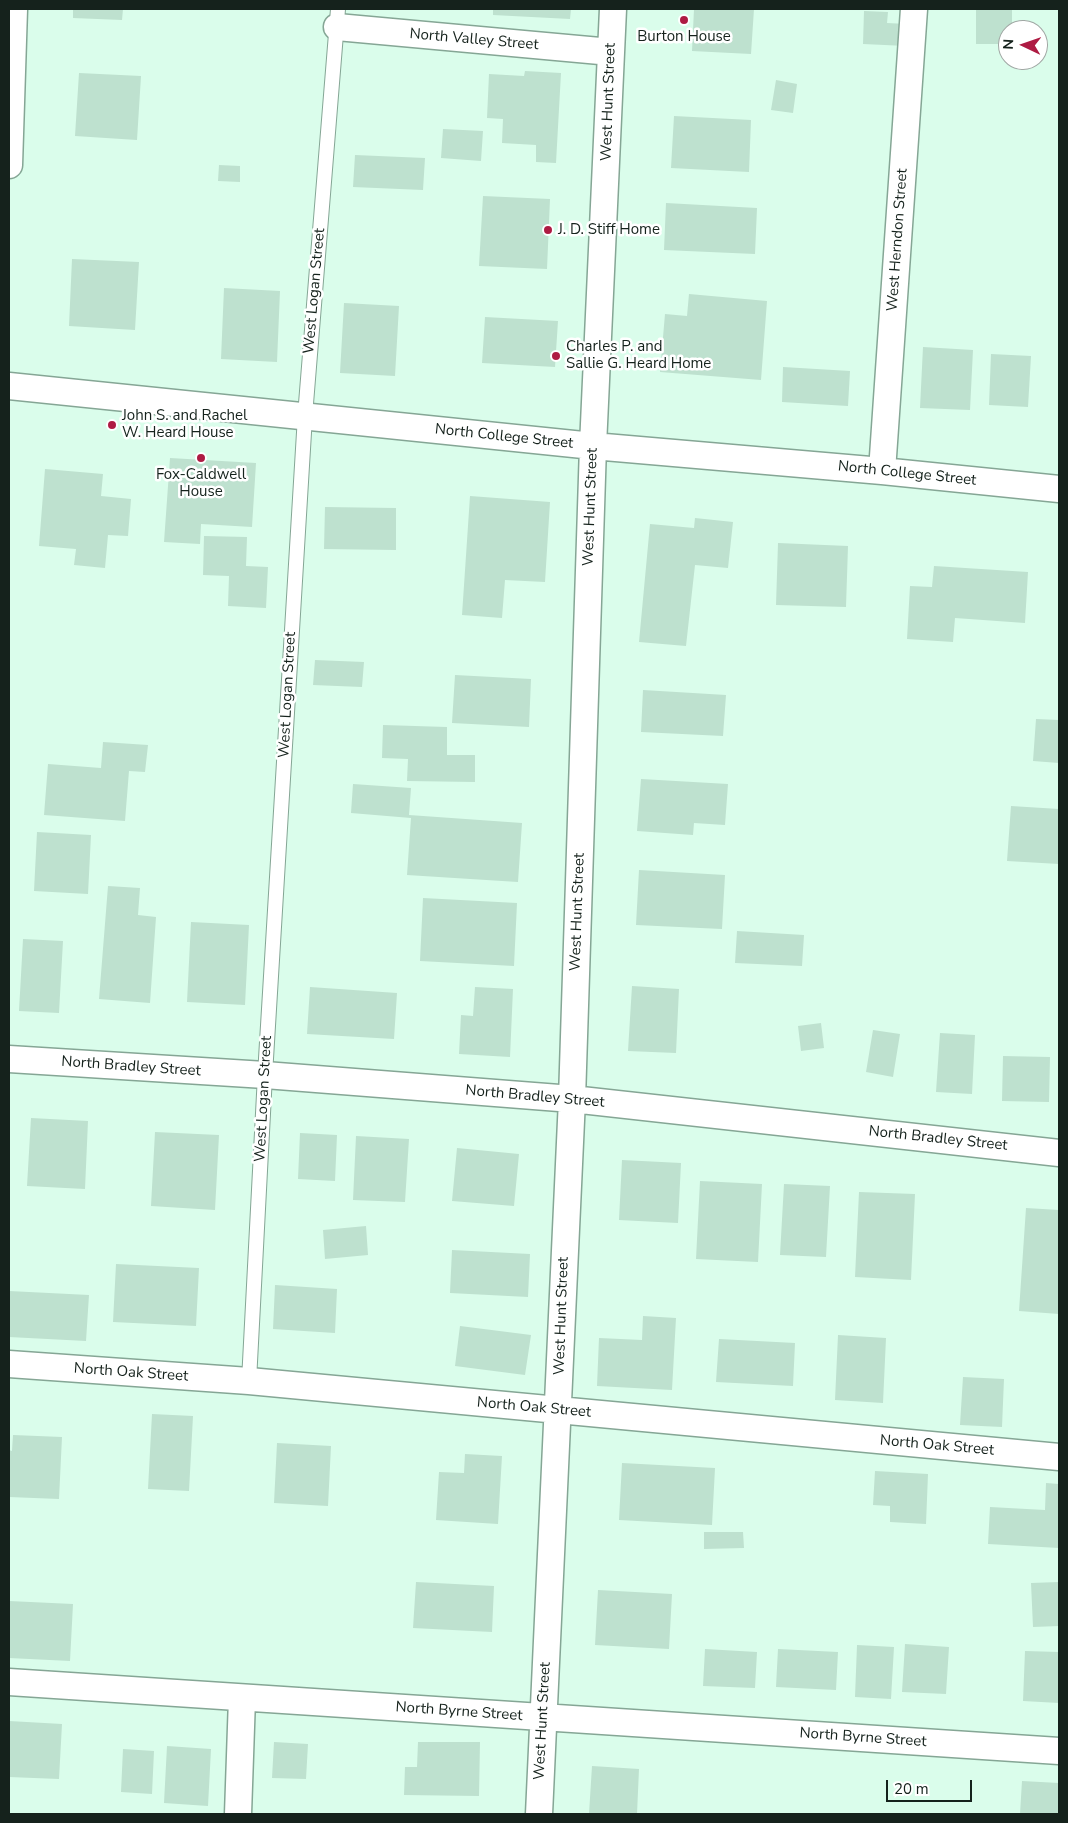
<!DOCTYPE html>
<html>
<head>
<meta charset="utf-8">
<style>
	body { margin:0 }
	#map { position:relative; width:1068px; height:1823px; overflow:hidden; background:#dafdeb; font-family:"Nunito Sans",sans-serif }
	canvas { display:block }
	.frame { position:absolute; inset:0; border:10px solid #15221c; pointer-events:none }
	.north { position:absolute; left:998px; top:20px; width:50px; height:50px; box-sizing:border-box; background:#fff; border:1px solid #a1a7a4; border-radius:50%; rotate:273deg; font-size:14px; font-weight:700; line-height:20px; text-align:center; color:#15221c }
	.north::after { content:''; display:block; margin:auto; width:18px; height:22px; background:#ae1b43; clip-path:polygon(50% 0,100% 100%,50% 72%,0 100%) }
	.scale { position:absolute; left:886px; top:1780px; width:86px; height:22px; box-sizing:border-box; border:2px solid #15221c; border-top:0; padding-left:6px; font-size:15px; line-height:18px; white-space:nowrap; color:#15221c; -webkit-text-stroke:4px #fff; paint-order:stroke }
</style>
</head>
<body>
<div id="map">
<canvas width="1068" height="1823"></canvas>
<div class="frame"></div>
<div class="north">N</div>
<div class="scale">20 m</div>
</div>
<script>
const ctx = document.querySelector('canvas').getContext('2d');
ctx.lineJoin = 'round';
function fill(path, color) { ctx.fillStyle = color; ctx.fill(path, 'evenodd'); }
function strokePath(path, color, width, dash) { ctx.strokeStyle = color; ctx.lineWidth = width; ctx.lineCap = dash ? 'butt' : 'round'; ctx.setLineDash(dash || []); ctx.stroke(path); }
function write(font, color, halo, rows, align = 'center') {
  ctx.font = font + ' "Nunito Sans",sans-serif'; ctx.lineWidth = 5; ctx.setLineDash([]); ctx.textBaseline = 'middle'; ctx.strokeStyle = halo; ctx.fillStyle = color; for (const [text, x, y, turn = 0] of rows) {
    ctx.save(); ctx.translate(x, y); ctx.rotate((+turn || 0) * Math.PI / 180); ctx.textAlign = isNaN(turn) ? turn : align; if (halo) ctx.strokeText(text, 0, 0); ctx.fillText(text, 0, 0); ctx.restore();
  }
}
fill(new Path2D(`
	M73 9H123L122 20 73 18Z
	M493 9H571L570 19 493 15Z
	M694 9H754L751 54 692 51Z
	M976 9H1012V30H1008V44H976Z
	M864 11 888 12 887 23 907 24 906 46 863 44Z
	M525 71 561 73 556 163 536 162V145L502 143 503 119 487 118 489 74 524 76Z
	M79 73 141 76 137 140 75 136Z
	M776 80 797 84 793 113 771 110Z
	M674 116 751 120 749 172 671 168Z
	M443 129 483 131 481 161 441 158Z
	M355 155 425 158 423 190 353 187Z
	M219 165 240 166V182L218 181Z
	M483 196 550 199 547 269 479 266Z
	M666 203 757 208 755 254 664 250Z
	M72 259 139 262 135 330 69 326Z
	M224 288 280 291 277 362 221 359Z
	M689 294 767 301 761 380 660 372 665 314 687 316Z
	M344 303 399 306 395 376 340 373Z
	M485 317 558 321 555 367 482 363Z
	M923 347 973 350 970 410 920 408Z
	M991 354 1031 356 1028 407 989 405Z
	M783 367 850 371 848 406 782 402Z
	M170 458 256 463 252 527 201 524 200 544 164 542Z
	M45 469 103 474 101 496 131 499 128 536 108 535 105 568 74 565 76 549 39 546Z
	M470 496 550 502 545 582 505 580 502 618 462 615Z
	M325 507 396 508V550L324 549Z
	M695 518 733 522 728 568 695 565 686 646 639 642 650 524 694 528Z
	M204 536 247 537 246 566 268 567 266 608 228 606 229 576 203 575Z
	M778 543 848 546 846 607 776 605Z
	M934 566 1028 572 1025 623 955 618 953 642 907 639 910 586 932 587Z
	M315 660 364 662 362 687 313 685Z
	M455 675 531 679 529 727 452 723Z
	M643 690 726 695 723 736 641 732Z
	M1036 719 1059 720V763L1033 761Z
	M383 725 447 727V755H475V782L407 781 408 759 382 758Z
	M103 742 148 745 145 772 129 771 125 821 44 815 48 764 101 768Z
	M641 779 728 784 725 825 694 823 693 835 637 831Z
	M353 784 411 788 409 815 522 823 518 882 407 875 411 818 351 813Z
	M1011 806 1059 809V864L1007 861Z
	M37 832 91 835 88 894 34 891Z
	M639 870 725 875 722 929 636 925Z
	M108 886 140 888 138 915 156 917 150 1003 99 999Z
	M423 898 517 903 514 966 420 961Z
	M191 922 249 925 245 1005 187 1002Z
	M737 931 804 935 802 966 735 963Z
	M23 939 63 941 59 1013 19 1011Z
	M632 986 679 989 676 1053 628 1051Z
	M310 987 397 993 394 1039 307 1034Z
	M475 987 513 989 510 1057 459 1054 461 1015 473 1016Z
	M821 1023 824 1048 801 1051 798 1026Z
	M873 1030 900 1034 893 1077 866 1072Z
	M940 1033 975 1035 972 1094 936 1092Z
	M1003 1056 1050 1057 1049 1102 1002 1101Z
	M31 1118 88 1121 85 1189 27 1186Z
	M155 1132 219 1135 215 1210 151 1206Z
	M300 1133 337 1135 335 1181 298 1179Z
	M356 1136 409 1139 405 1202 353 1200Z
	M457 1148 519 1154 514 1206 452 1201Z
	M622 1160 681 1163 678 1223 619 1220Z
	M700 1181 762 1184 758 1262 696 1259Z
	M784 1184 830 1186 826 1257 780 1255Z
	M859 1192 915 1194 911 1280 855 1277Z
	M1026 1208 1059 1210V1314L1019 1311Z
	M366 1226 368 1255 325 1259 323 1230Z
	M452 1250 530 1254 528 1297 450 1293Z
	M116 1264 199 1268 196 1326 113 1322Z
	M275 1285 337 1289 335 1333 273 1329Z
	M9 1291 89 1295 86 1341 9 1337Z
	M643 1316 676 1318 672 1390 597 1386 599 1338 642 1340Z
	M460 1326 531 1335 525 1375 455 1366Z
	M838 1335 886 1338 883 1403 835 1400Z
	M719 1339 795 1343 793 1386 716 1382Z
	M963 1377 1004 1379 1002 1427 960 1425Z
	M152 1414 193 1416 189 1491 148 1489Z
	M13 1435 62 1437 59 1499 9 1497V1450L12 1451Z
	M277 1443 331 1446 328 1506 274 1503Z
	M465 1454 502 1456 498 1524 436 1520 439 1472 464 1473Z
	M622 1463 715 1468 712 1525 619 1520Z
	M875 1471 928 1474 926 1524 890 1522V1506L873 1505Z
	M1046 1483 1059 1484V1548L988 1544 990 1507 1045 1510Z
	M704 1532H743L744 1548 704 1549Z
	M416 1582 494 1586 492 1632 413 1628Z
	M1059 1582V1626L1033 1627 1031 1583Z
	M598 1590 672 1594 669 1649 595 1645Z
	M9 1601 73 1604 70 1661 9 1658Z
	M905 1644 949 1647 946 1694 902 1692Z
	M857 1645 894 1647 891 1699 855 1697Z
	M705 1649 757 1652 755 1688 703 1686Z
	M778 1649 838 1652 836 1690 776 1687Z
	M1025 1651 1059 1652V1703L1023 1701Z
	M9 1721 62 1724 59 1779 9 1777Z
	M274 1742 308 1744 306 1779 272 1778Z
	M418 1742H480L479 1796 404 1795 405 1767H417Z
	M167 1746 211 1749 208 1806 164 1803Z
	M123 1749 154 1751 152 1794 121 1792Z
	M592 1766 639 1769 637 1814H589Z
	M1022 1781 1059 1783V1814H1020Z`), '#bee1cf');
const lane = new Path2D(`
	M249 1381 265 1075 305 416 338 9`);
const street = new Path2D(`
	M337 27 611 52
	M9 165 14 9
	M9 386 593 446 882 471 1059 489
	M882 471 914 9
	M9 1059 265 1075 572 1099 1059 1153
	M9 1364 249 1381 1059 1457
	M9 1682 1059 1751
	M238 1814 242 1698
	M539 1814 572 1099 593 446 613 9`);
strokePath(lane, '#85a695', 16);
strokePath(street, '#85a695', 29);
strokePath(lane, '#fff', 14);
strokePath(street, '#fff', 26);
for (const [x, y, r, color] of [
	[684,20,5,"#ae1b43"],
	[548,230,5,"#ae1b43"],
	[556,356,5,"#ae1b43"],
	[112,425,5,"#ae1b43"],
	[201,458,5,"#ae1b43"]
]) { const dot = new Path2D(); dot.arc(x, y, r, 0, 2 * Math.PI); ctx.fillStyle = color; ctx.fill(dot); strokePath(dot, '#fff', 2); }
write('15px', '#15221c', '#fff', [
	["Burton House",684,37,"center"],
	["J. D. Stiff Home",558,230],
	["Charles P. and",566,347],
	["Sallie G. Heard Home",566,364],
	["John S. and Rachel",122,416],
	["W. Heard House",122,433],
	["Fox-Caldwell",201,475,"center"],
	["House",201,492,"center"]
], 'left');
write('15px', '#15221c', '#fff', [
	["North Valley Street",474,40,5],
	["West Hunt Street",609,102,-88],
	["West Herndon Street",898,240,-86],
	["West Logan Street",315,291,-85],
	["North College Street",504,437,6],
	["North College Street",907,474,6],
	["West Hunt Street",591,507,-88],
	["West Logan Street",288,695,-87],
	["West Hunt Street",578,912,-88],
	["North Bradley Street",131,1067,4],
	["North Bradley Street",535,1097,5],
	["West Logan Street",264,1099,-87],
	["North Bradley Street",938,1139,6],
	["West Hunt Street",562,1316,-88],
	["North Oak Street",131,1373,4],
	["North Oak Street",534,1408,5],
	["North Oak Street",937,1446,5],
	["North Byrne Street",459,1712,4],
	["West Hunt Street",543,1721,-87],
	["North Byrne Street",863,1738,4]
]);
</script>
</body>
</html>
